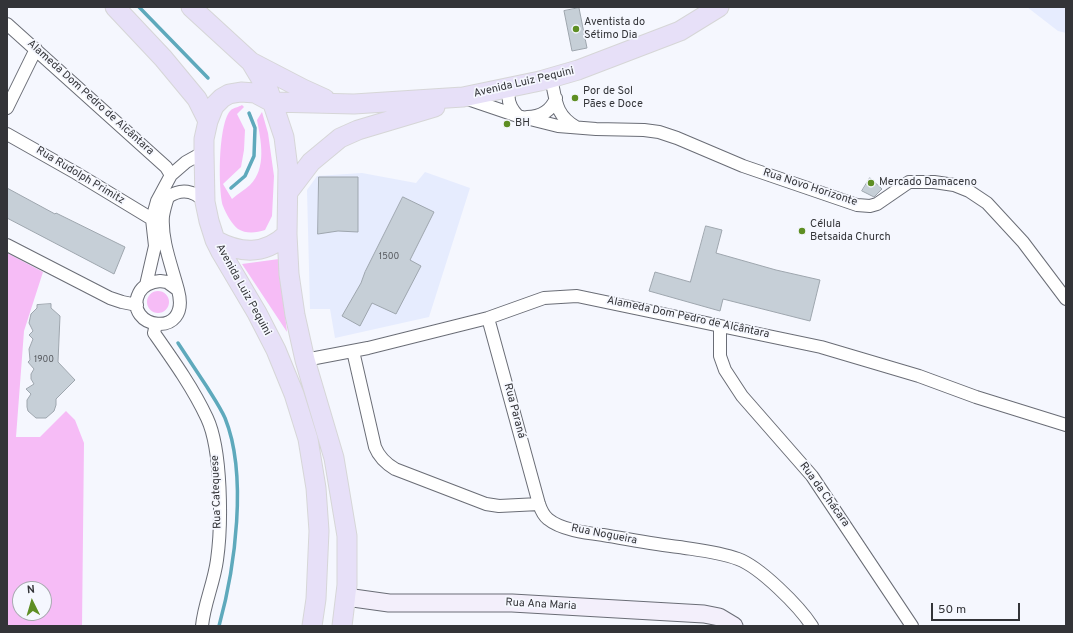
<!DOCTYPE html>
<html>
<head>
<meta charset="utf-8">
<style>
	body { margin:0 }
	#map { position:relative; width:1073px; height:633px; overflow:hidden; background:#f5f7fe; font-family:Overpass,sans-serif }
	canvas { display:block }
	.frame { position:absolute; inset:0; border:8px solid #333438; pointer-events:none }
	.north { position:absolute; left:12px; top:581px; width:40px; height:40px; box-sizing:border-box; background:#f5f7fe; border:1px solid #a7a9af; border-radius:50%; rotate:355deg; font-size:11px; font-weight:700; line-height:16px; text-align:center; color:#333438 }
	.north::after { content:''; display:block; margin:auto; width:14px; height:18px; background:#5e8e23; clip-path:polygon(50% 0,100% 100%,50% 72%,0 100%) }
	.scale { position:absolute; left:931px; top:603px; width:89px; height:18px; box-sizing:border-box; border:2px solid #333438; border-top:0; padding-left:5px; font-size:12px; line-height:14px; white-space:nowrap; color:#333438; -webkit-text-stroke:3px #f5f7fe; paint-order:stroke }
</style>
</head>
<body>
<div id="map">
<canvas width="1073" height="633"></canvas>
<div class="frame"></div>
<div class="north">N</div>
<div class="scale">50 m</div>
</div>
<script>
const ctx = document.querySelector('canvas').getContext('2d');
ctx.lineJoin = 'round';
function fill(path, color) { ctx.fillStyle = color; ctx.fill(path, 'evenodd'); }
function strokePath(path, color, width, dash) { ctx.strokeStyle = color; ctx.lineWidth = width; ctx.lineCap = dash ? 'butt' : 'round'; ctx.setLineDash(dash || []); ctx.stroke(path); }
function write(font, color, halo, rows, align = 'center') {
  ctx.font = font + ' Overpass,sans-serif'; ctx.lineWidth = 3.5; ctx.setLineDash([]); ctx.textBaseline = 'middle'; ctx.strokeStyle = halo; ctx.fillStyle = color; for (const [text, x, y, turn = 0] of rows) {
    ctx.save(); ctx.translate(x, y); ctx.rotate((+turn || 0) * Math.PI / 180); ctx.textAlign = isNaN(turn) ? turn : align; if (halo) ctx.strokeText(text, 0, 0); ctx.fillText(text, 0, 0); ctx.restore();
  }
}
fill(new Path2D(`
	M1027 7H1066V33L1058 31Z
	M425 172 470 188 429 317 335 338 330 309H310L307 190 317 176 362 173 416 183Z`), '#e6ecfe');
fill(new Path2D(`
	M242 105 244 107 237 114 245 130 244 150 241 167 223 184 232 199C237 194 245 190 250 185 267 168 261 141 257 120L262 112 268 133 274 176 272 216 265 230C256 233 246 234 238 229 232 224 226 214 223 206 218 189 218 122 231 110 233 108 239 107 242 105Z
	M7 253 43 272 24 331 16 437H40L66 411 75 420 84 443 82 626H7ZM20 589H44V613H20Z
	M279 259 287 332 242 264Z
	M147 302a11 11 0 1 1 22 0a11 11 0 1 1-22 0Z`), '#f6bcf6');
strokePath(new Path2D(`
	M139 7 208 78
	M231 188 245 176 254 156 255 128 249 113
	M178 343C188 358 197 372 207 387 213 397 220 407 225 418 248 475 235 568 219 626`), '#5ea9bc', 3.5);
const building = new Path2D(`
	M579 8 587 48 572 51 564 11Z
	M319 177H358V232L338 231 318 234Z
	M870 178 882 189 874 197 862 191Z
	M7 188 55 214 56 213 125 247 114 274 7 218Z
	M403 197 434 212 410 260 421 266 396 314 372 303 360 326 342 316 361 283 365 272Z
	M706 226 722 230 716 253 776 270 820 280 810 321 723 299 720 311 649 291 655 272 690 282Z
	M51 304V308L60 316 58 362 75 380 56 399V405L54 411 46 418H36L28 411 27 407V400L31 394 26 389 34 384 31 379V374L34 369 28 362 30 360 29 349 33 339 29 335 33 331 29 323 31 314 37 308V305Z`);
fill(building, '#c6cfd7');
strokePath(building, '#9ea6ae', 1);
const street = new Path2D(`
	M7 24 166 167 171 175
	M551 78C556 100 555 115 576 127
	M510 88C506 99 510 108 518 116
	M465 98 518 116 558 126 596 129 644 130 659 132 677 138 743 166 857 205 870 206 877 204 909 182H934L954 185 969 191 987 203 1023 242 1066 299
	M7 108 36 49
	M527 117C541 117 551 111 556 98
	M7 134 76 173 152 219
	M7 245 110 298 122 302 137 305
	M160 281 167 282 178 290C192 341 122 328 139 293 143 285 151 282 160 281Z
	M146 285 155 246 152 219 157 201 171 175 186 162 204 152
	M178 290C172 267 161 240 163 216 164 210 166 203 168 197 181 188 194 190 205 202
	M488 318 539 504C541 510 543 515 548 519 561 530 587 533 603 535 628 539 653 544 679 547 698 550 719 552 738 559 760 567 799 606 812 626
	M156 324 154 333C173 360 193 388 207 418 222 450 222 525 217 560 214 583 204 604 202 626
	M720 326V356L725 370 742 396 812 476 912 626
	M353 351 375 447C379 457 385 463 395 469L486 504 499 506 539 504
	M305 360 368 348 488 318 544 298 577 296 821 347 919 376 976 397 1066 425`);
const secondary = new Path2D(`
	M346 597 389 603H512L704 614 719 617 734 626`);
const primary = new Path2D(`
	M115 7 163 58 197 99 208 121
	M191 7 251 62 269 92 284 137 288 169 287 234 289 274 295 315 305 360 334 458 347 536V585L342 626
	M251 62 303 89 325 99
	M289 191 311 162 340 138 358 130 435 107
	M215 240C241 254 265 255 287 234
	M312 626 316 599 319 531 316 488 308 439 294 394 276 350 257 313 221 252 215 240 209 221 205 202 204 152V139L208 121 214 106 222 98 229 94 241 92 255 93 272 102 354 104 463 97 540 81 578 70 680 31 719 7`);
strokePath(street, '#6a6d76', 14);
strokePath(secondary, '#6a6d76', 19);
strokePath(primary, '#d6d6d7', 21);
strokePath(street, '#fff', 12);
strokePath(secondary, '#f3effb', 17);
strokePath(primary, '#e7e0f8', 19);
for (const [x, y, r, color] of [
	[576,29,4,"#5e8e23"],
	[575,98,4,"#5e8e23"],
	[507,124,4,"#5e8e23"],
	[871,183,4,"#5e8e23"],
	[802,231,4,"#5e8e23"]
]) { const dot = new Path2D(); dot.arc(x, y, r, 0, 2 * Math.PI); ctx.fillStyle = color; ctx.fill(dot); strokePath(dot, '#f5f7fe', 1.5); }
write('9px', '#585b60', null, [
	["1500",389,257],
	["1900",44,360]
]);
write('11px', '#333438', '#f5f7fe', [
	["Aventista do",584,23],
	["Sétimo Dia",584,36],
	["Por de Sol",583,92],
	["Pães e Doce",583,105],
	["BH",515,124],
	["Mercado Damaceno",879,183],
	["Célula",810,225],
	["Betsaida Church",810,238]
], 'left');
write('11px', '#333438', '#f5f7fe', [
	["Avenida Luiz Pequini",524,83,-13],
	["Alameda Dom Pedro de Alcântara",90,98,42],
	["Rua Rudolph Primitz",80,176,31],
	["Rua Novo Horizonte",810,188,18],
	["Avenida Luiz Pequini",243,290,61],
	["Alameda Dom Pedro de Alcântara",688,318,12],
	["Rua Paraná",514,411,75],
	["Rua Catequese",217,492,-92],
	["Rua da Chácara",824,495,54],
	["Rua Nogueira",604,535,11],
	["Rua Ana Maria",541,605,3]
]);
</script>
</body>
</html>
